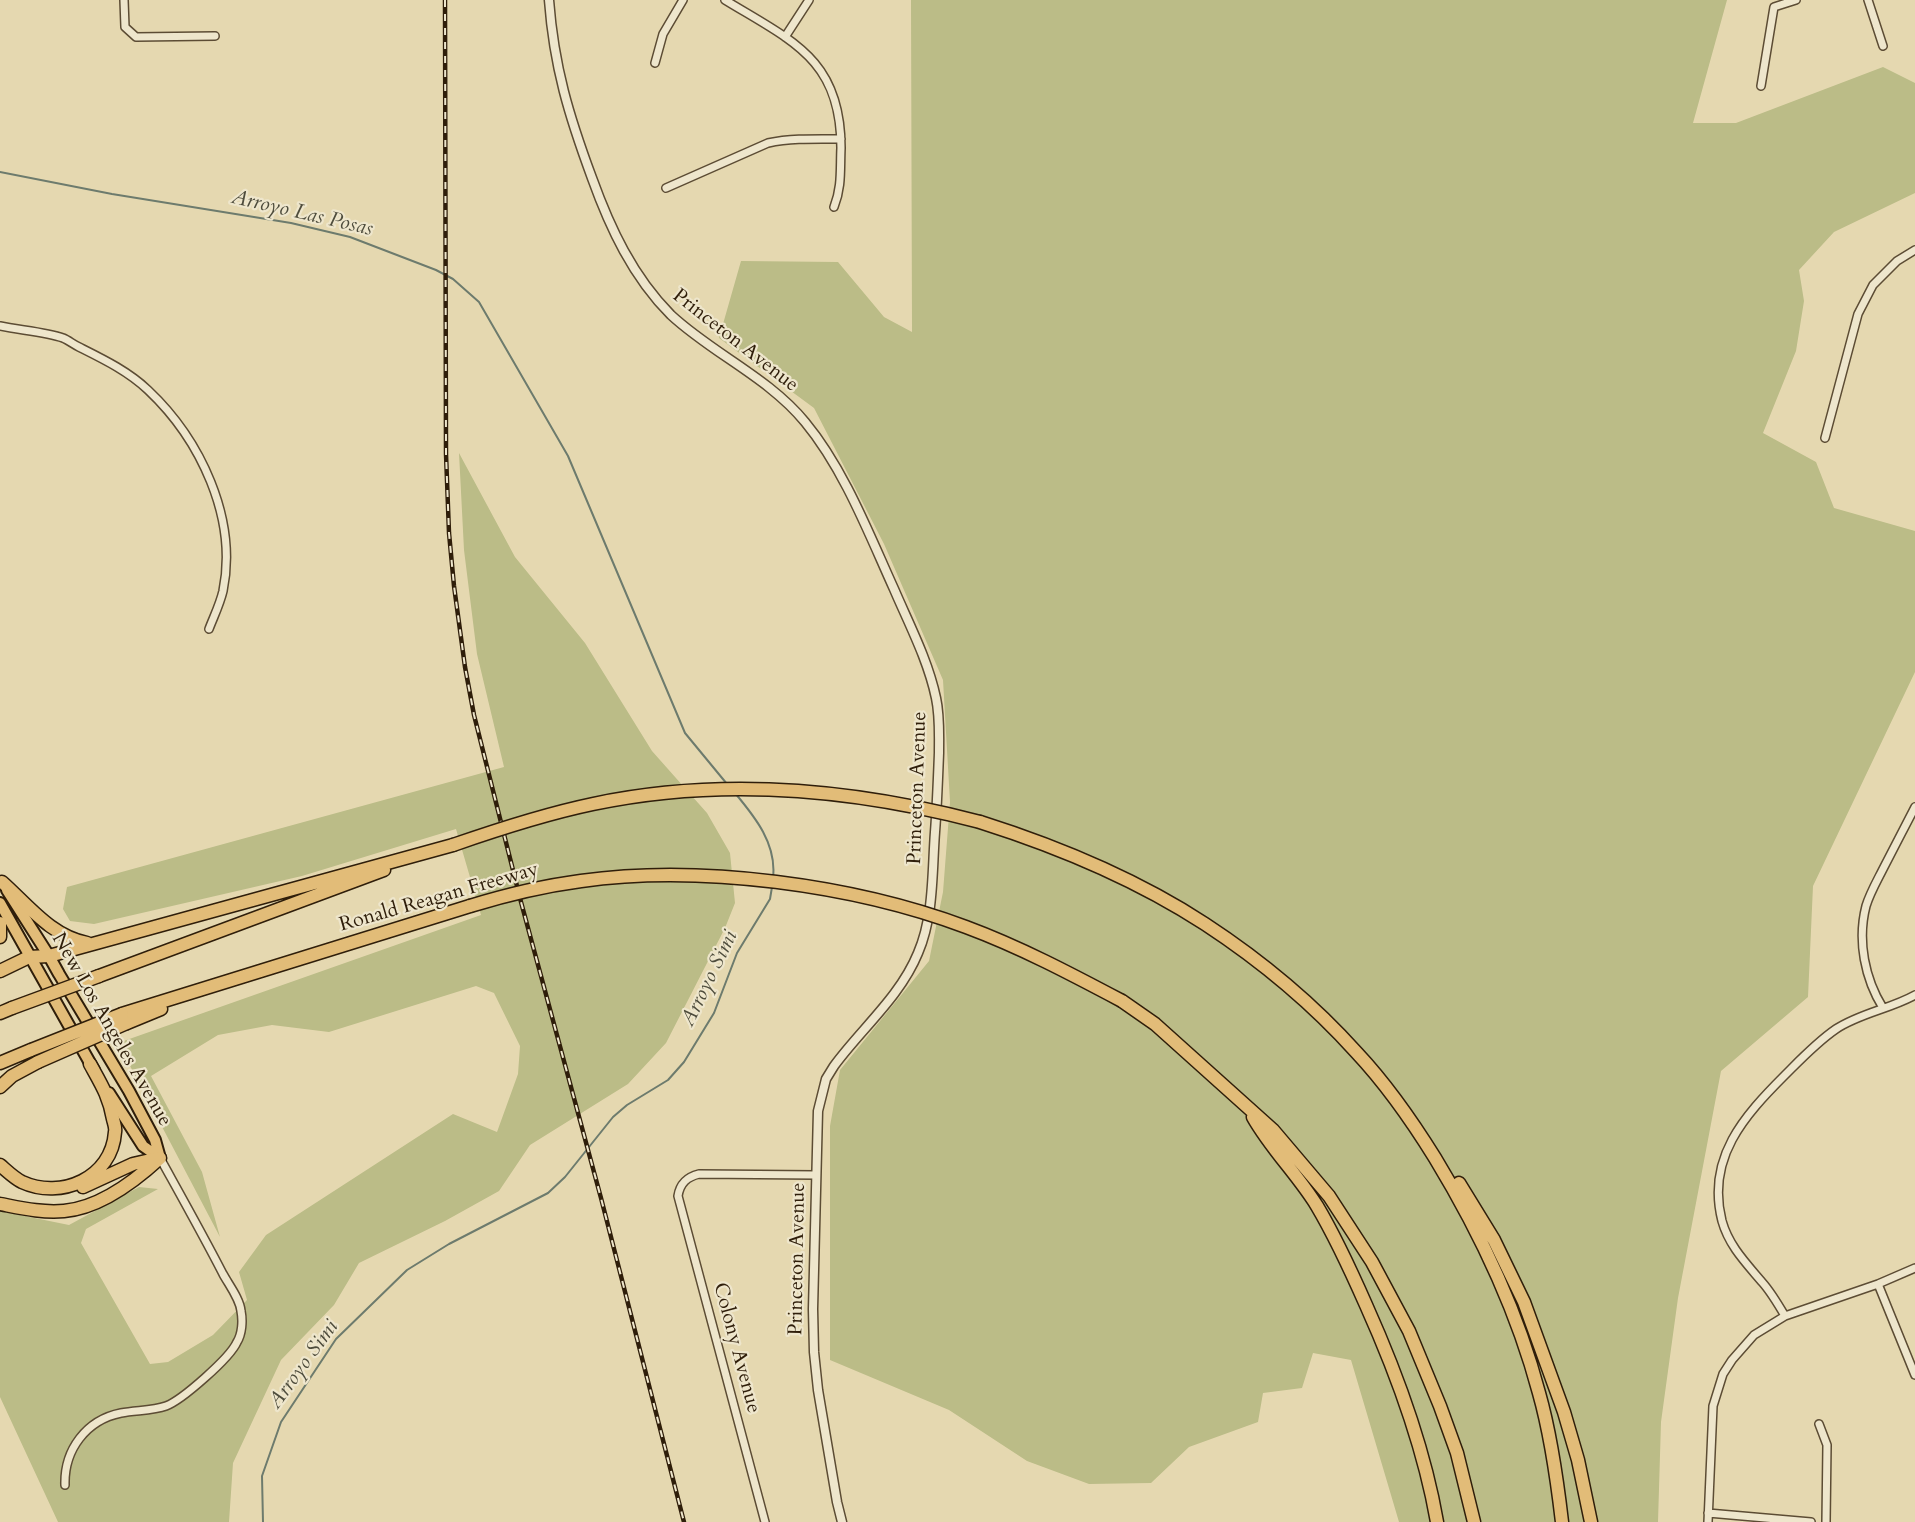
<!DOCTYPE html>
<html>
<head>
<meta charset="utf-8">
<style>
	body { margin:0 }
	canvas { display:block; background:#e5d8b0 }
</style>
</head>
<body>
<canvas width="1915" height="1522"></canvas>
<script>
const ctx = document.querySelector('canvas').getContext('2d');
ctx.lineJoin = 'round';
function fill(path, color) { ctx.fillStyle = color; ctx.fill(path, 'evenodd'); }
function strokePath(path, color, width, dash) { ctx.strokeStyle = color; ctx.lineWidth = width; ctx.lineCap = dash ? 'butt' : 'round'; ctx.setLineDash(dash || []); ctx.stroke(path); }
function write(font, color, halo, rows, align = 'center') {
  ctx.font = font + ' Cardo,serif'; ctx.lineWidth = 4.5; ctx.setLineDash([]); ctx.textBaseline = 'middle'; ctx.strokeStyle = halo; ctx.fillStyle = color; for (const [text, x, y, turn = 0] of rows) {
    ctx.save(); ctx.translate(x, y); ctx.rotate((+turn || 0) * Math.PI / 180); ctx.textAlign = isNaN(turn) ? turn : align; if (halo) ctx.strokeText(text, 0, 0); ctx.fillText(text, 0, 0); ctx.restore();
  }
}
fill(new Path2D(`
	M911 0H1727L1693 123H1736L1883 67 1915 83V193L1834 232 1799 270 1804 301 1796 351 1763 433 1816 462 1834 508 1915 531V672L1813 886 1808 997 1721 1071 1678 1298 1661 1422 1658 1522H1399L1351 1360 1313 1353 1302 1388 1263 1393 1258 1422 1189 1447 1151 1483 1089 1484 1027 1461 949 1410 830 1360V1126L840 1070 929 961 943 892 950 802 943 680 884 544 814 408 719 338 741 261 838 262 884 317 912 332Z
	M459 453 515 557 585 643 652 751 707 813 730 853 735 903 725 928 666 1043 628 1084 530 1145 499 1191 445 1221 359 1263 334 1305 281 1360 233 1463 229 1522H58L0 1397V1211L69 1225 139 1187 158 1189 86 1229 81 1243 150 1364 168 1362 213 1335 247 1300 239 1272 266 1235 453 1114 497 1132 518 1074 520 1046 494 993 476 986 329 1032 272 1025 218 1035 151 1076 202 1172 220 1237 118 1043 481 915 456 829 302 876 94 924 70 921 63 909 67 887 504 767 477 654 464 550Z`), '#bbbc87');
strokePath(new Path2D(`
	M0 172 112 194 291 223 350 237 436 270 453 279 479 302 568 456 685 733 727 784
	M735 793C755 817 777 844 773 878
	M263 1522 262 1476 281 1422 336 1339 407 1270 449 1244 548 1193 565 1177 613 1117 627 1105 668 1080 684 1062 714 1013 737 953 770 899 772 887`), '#6d7b6d', 2);
const minor = new Path2D(`
	M124 0 125 27 136 37 215 36
	M725 0C792 41 841 59 841 148 840 170 842 187 834 207
	M1868 0 1883 46
	M785 37 809 0
	M655 63 663 34 683 0
	M1761 86 1774 7 1796 0
	M666 188 768 143C792 138 816 139 841 139
	M0 326C18 330 46 332 63 338 68 340 73 344 79 347 103 359 128 371 148 390 200 439 238 518 223 591 220 604 214 616 209 629
	M1825 438 1858 314 1873 285 1897 261 1915 250
	M1883 1008C1865 979 1857 941 1866 906 1870 893 1877 881 1883 869 1894 848 1904 828 1915 807
	M1878 1284 1915 1375
	M1785 1316C1778 1304 1771 1292 1762 1282 1746 1263 1729 1246 1722 1221 1706 1158 1744 1116 1785 1075 1801 1059 1817 1042 1836 1029 1860 1013 1890 1009 1915 995
	M1819 1424 1827 1445 1826 1522
	M65 1485C64 1450 86 1420 121 1413 136 1410 152 1411 166 1406 182 1400 230 1358 237 1342 242 1334 243 1321 241 1311 240 1299 229 1285 223 1274 203 1235 181 1196 160 1158
	M1708 1513 1811 1522
	M765 1522 678 1196C680 1183 687 1177 699 1174L816 1175
	M1708 1522 1713 1406 1723 1374 1732 1360 1754 1335 1785 1316 1878 1284 1915 1268`);
const tertiary = new Path2D(`
	M549 0C554 67 569 116 592 178 610 228 633 277 671 315 713 354 768 377 805 422 844 469 869 534 894 589 909 624 928 660 936 698 940 716 939 734 939 753 938 779 937 806 935 832 932 872 934 916 918 953 900 997 861 1029 834 1066L826 1079 818 1111 813 1309 814 1352 818 1390 837 1502 842 1522`);
const primary = new Path2D(`
	M7 890 49 956 59 974 129 1091 155 1140 160 1158
	M0 903 94 1070
	M109 1093 143 1146 160 1158`);
const motorway = new Path2D(`
	M980 822C1059 847 1136 879 1205 924 1260 960 1313 1004 1357 1053 1387 1085 1412 1121 1435 1158 1480 1232 1517 1310 1539 1393 1551 1435 1557 1479 1562 1522
	M2 882C29 906 51 936 87 943
	M0 923V937
	M0 971 29 957 49 956 453 845
	M99 976 384 870
	M1122 1001 1155 1024 1273 1130 1329 1196 1372 1262 1409 1331 1440 1406 1457 1453 1474 1522
	M0 1013 12 1008
	M122 1014 470 906
	M127 1023 161 1009
	M0 1063 31 1050
	M0 1087 12 1076 38 1062
	M1253 1117C1271 1149 1298 1175 1317 1206 1336 1238 1351 1271 1366 1305 1397 1374 1424 1447 1437 1522
	M0 1165C7 1171 14 1178 22 1182 61 1200 112 1178 115 1132 116 1128 114 1123 113 1119 109 1096 101 1084 90 1064
	M1459 1183 1494 1240 1524 1302 1564 1412 1578 1460 1591 1522
	M83 1187 133 1164 159 1158
	M0 1204C21 1208 42 1213 64 1211 99 1208 135 1181 160 1158`);
strokePath(minor, '#5c4c34', 10);
strokePath(tertiary, '#5c4c34', 11);
strokePath(primary, '#2f1e0a', 14);
strokePath(motorway, '#2f1e0a', 15);
strokePath(minor, '#eee6cc', 7);
strokePath(tertiary, '#eee6cc', 8);
strokePath(primary, '#e2bc78', 10);
strokePath(motorway, '#e2bc78', 12);
const rail = new Path2D(`
	M445 0 446 454 449 533 454 586 465 667 474 715 521 902 601 1198 684 1522`);
strokePath(rail, '#2f1e0a', 4.5);
strokePath(rail, '#eee6cc', 2, [7]);
const motorwayBridge = new Path2D(`
	M453 845C499 829 545 814 593 804 721 777 854 789 980 822
	M470 906C506 895 543 886 581 881 700 864 854 885 966 927 1020 947 1071 974 1122 1001
	M12 1008 99 976
	M31 1050 122 1014
	M38 1062 127 1023`);
strokePath(motorwayBridge, '#2f1e0a', 15, []);
strokePath(motorwayBridge, '#e2bc78', 12);
write('20px', '#2f1e0a', '#eee6cc', [
	["Princeton Avenue",735,341,38],
	["Princeton Avenue",918,788,-88],
	["Ronald Reagan Freeway",439,898,-16],
	["New Los Angeles Avenue",111,1030,60],
	["Princeton Avenue",798,1259,-89],
	["Colony Avenue",736,1348,75]
]);
write('italic 21px', '#4e4c3c', '#eee6cc', [
	["Arroyo Las Posas",302,214,13],
	["Arroyo Simi",710,979,-64],
	["Arroyo Simi",304,1365,-54]
]);
</script>
</body>
</html>
